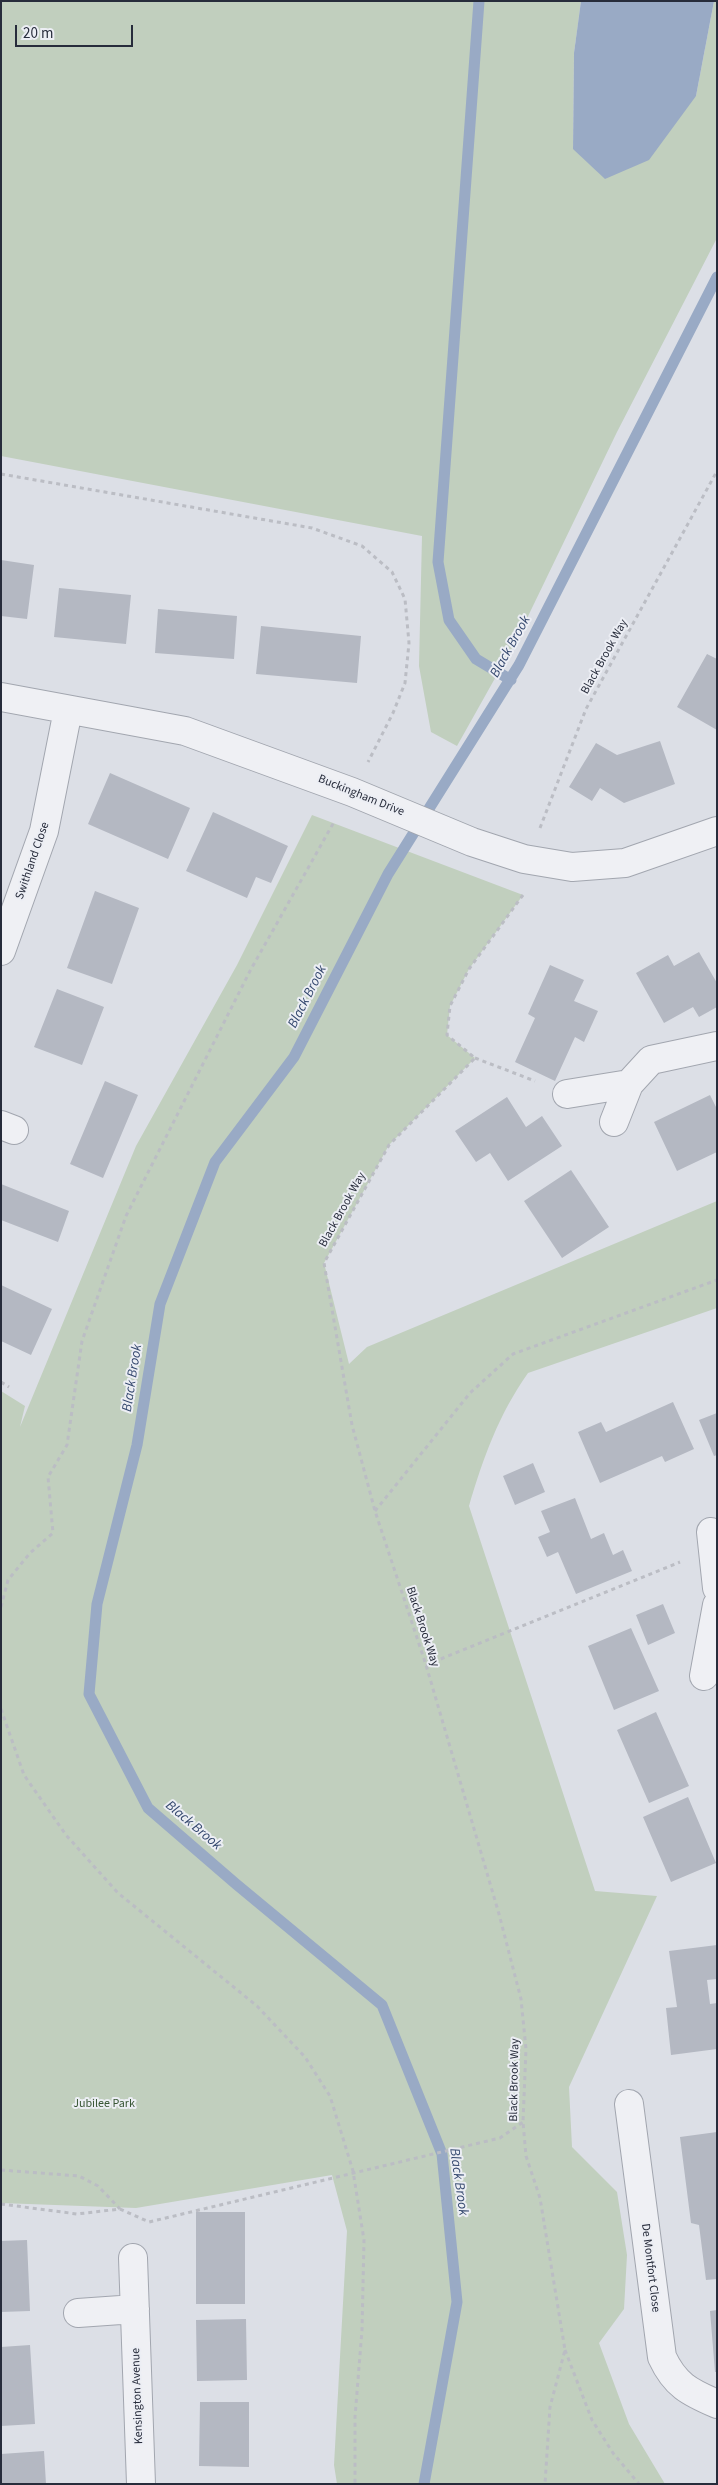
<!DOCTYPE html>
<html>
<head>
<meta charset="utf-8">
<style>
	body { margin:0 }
	#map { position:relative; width:718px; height:2485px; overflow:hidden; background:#dcdfe6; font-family:"Source Sans 3",sans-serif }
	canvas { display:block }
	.frame { position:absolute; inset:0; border:2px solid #272c3b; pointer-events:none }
	.scale { position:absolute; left:15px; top:25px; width:118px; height:22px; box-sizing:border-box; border:2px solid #272c3b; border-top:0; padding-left:6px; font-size:15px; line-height:18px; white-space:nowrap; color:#272c3b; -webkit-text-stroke:4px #eceef4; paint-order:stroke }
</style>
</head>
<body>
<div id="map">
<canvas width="718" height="2485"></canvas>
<div class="frame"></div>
<div class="scale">20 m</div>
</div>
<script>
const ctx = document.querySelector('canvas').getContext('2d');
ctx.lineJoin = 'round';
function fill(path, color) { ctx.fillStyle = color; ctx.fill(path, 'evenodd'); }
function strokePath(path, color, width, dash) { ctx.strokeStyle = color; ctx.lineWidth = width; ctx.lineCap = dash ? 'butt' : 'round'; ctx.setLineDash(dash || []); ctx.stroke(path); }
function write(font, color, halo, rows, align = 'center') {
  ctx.font = font + ' "Source Sans 3",sans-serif'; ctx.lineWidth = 4; ctx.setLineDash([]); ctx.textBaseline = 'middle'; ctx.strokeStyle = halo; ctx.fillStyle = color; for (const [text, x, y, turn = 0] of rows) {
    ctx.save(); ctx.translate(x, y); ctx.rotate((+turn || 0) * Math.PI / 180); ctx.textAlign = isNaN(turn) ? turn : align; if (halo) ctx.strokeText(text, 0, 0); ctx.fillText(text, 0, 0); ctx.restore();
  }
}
fill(new Path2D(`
	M1 1H581L574 53 573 149 696 96 714 1H717V238L617 432 517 639 457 746 431 732 419 666 422 536 1 456Z
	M312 815 523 895 469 969 450 1006 447 1035 475 1058 389 1145 324 1263 349 1364 367 1347 717 1201V1308L528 1373C499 1414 483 1458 469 1506L595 1891 657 1896 569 2087 572 2147 617 2192 627 2255 624 2309 599 2343 629 2424 665 2484H337L334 2465 347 2231 332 2175 136 2208 1 2203V1391L25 1406 20 1427 136 1146 237 965Z`), '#c1cfbe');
fill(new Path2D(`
	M581 1H714L696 96 649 160 605 179 573 149 574 53Z`), '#99aac5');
strokePath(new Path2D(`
	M479 1 438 562 449 620 476 659 511 680
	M424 2484 457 2302 442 2154 382 2005 236 1884 148 1808 89 1694 97 1604 137 1445 160 1304 215 1162 294 1057 388 874 519 665 717 277`), '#99aac5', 11);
fill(new Path2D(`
	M1 560 34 565 27 619 1 616Z
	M59 588 131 595 126 644 54 637Z
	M158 609 237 616 234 659 155 653Z
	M261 626 361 636 357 683 256 674Z
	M707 654 717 659V730L677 707Z
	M660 741 675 784 624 803 600 788 592 801 569 787 596 743 617 755Z
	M110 773 190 808 168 859 88 824Z
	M213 812 288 846 271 883 256 877 247 898 186 871Z
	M95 891 139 908 112 984 67 968Z
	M699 952 717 983V1007L699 1017 693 1007 664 1023 636 973 668 955 674 966Z
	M550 965 584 980 574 1001 598 1011 584 1042 575 1037 555 1081 515 1062 535 1018 528 1014Z
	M57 989 104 1007 82 1065 34 1047Z
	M105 1081 138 1095 103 1178 70 1164Z
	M710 1095 717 1109V1152L677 1171 654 1122Z
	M507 1097 526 1127 542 1116 562 1146 508 1181 490 1153 476 1162 455 1131Z
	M571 1170 609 1227 562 1258 524 1201Z
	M1 1184 69 1211 58 1242 1 1220Z
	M1 1285 52 1309 31 1355 1 1341Z
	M673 1402 694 1449 665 1462 662 1456 600 1483 578 1432 601 1422 606 1432Z
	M717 1413V1455L714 1456 699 1420Z
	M533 1463 545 1492 515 1505 503 1476Z
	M575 1498 591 1539 604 1533 613 1555 623 1550 632 1571 576 1594 558 1552 547 1557 538 1537 550 1532 541 1511Z
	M663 1604 675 1633 648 1645 636 1615Z
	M631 1628 659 1691 614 1710 588 1646Z
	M656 1712 689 1786 649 1803 617 1730Z
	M688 1797 716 1863 671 1882 643 1817Z
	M717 1945V1979L707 1980 710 2004 717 2003V2049L671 2055 666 2008 677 2007 669 1951Z
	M717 2132V2279L706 2280 699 2225 691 2223 680 2137Z
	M196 2212H245V2304H196Z
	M27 2240 30 2311 1 2312V2241Z
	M717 2310V2372H715L710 2311Z
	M246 2319 247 2380 197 2381 196 2320Z
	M30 2345 35 2424 1 2426V2347Z
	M200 2402H249V2467L199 2466Z
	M44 2451 46 2484H1V2454Z`), '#b4b8c2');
const minor = new Path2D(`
	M1 697 185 731 352 792 472 842 524 859 572 867 625 863 717 831
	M1 951 44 831 68 710
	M567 1094 629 1084 651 1060 717 1046
	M614 1122 629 1084
	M1 1125 14 1130
	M711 1532 717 1588
	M704 1676 717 1605
	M629 2104 662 2357C675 2385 689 2392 717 2404
	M133 2258 141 2484
	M78 2313 135 2309`);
strokePath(minor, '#a2a6af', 30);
strokePath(new Path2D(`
	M1 474 312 528 362 546 392 572 405 599 409 643 405 683 393 713 368 762
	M540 828 586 709 717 471
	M523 895 469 969 450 1006 447 1035 475 1058 389 1145 324 1263 352 1425 375 1511 426 1665 499 1914 521 1999 526 2049 523 2122 526 2156 540 2198 565 2350 550 2407 545 2484
	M475 1058 535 1081
	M1 1382 9 1387
	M375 1511 470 1393 513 1354 717 1280
	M1 1607 8 1580 30 1553 53 1533 48 1477 67 1445 82 1341 126 1216 250 971 334 822
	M426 1665 680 1562
	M1 1709 24 1775 66 1835 118 1893 257 2006 305 2057 330 2096 353 2171 364 2240 362 2330 355 2417V2484
	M1 2170 79 2176 98 2186 120 2209
	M1 2204 77 2214 120 2209 149 2222 500 2138 523 2122
	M565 2350 592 2420 613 2453 639 2484`), '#bbbdc4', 3, [4, 4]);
strokePath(minor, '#eff0f4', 28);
write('12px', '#272c3b', '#eceef4', [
	["Black Brook Way",605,657,-61],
	["Buckingham Drive",361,796,22],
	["Swithland Close",33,861,-71],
	["Black Brook Way",343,1210,-61],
	["Black Brook Way",422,1627,72],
	["Black Brook Way",515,2080,-89],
	["De Montfort Close",650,2268,83],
	["Kensington Avenue",138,2396,-92]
]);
write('12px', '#385635', '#eceef4', [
	["Jubilee Park",104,2104]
]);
write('italic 14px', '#33476d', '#eceef4', [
	["Black Brook",511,647,-61],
	["Black Brook",308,997,-63],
	["Black Brook",133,1378,-81],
	["Black Brook",193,1826,40],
	["Black Brook",458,2182,82]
]);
</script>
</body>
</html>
